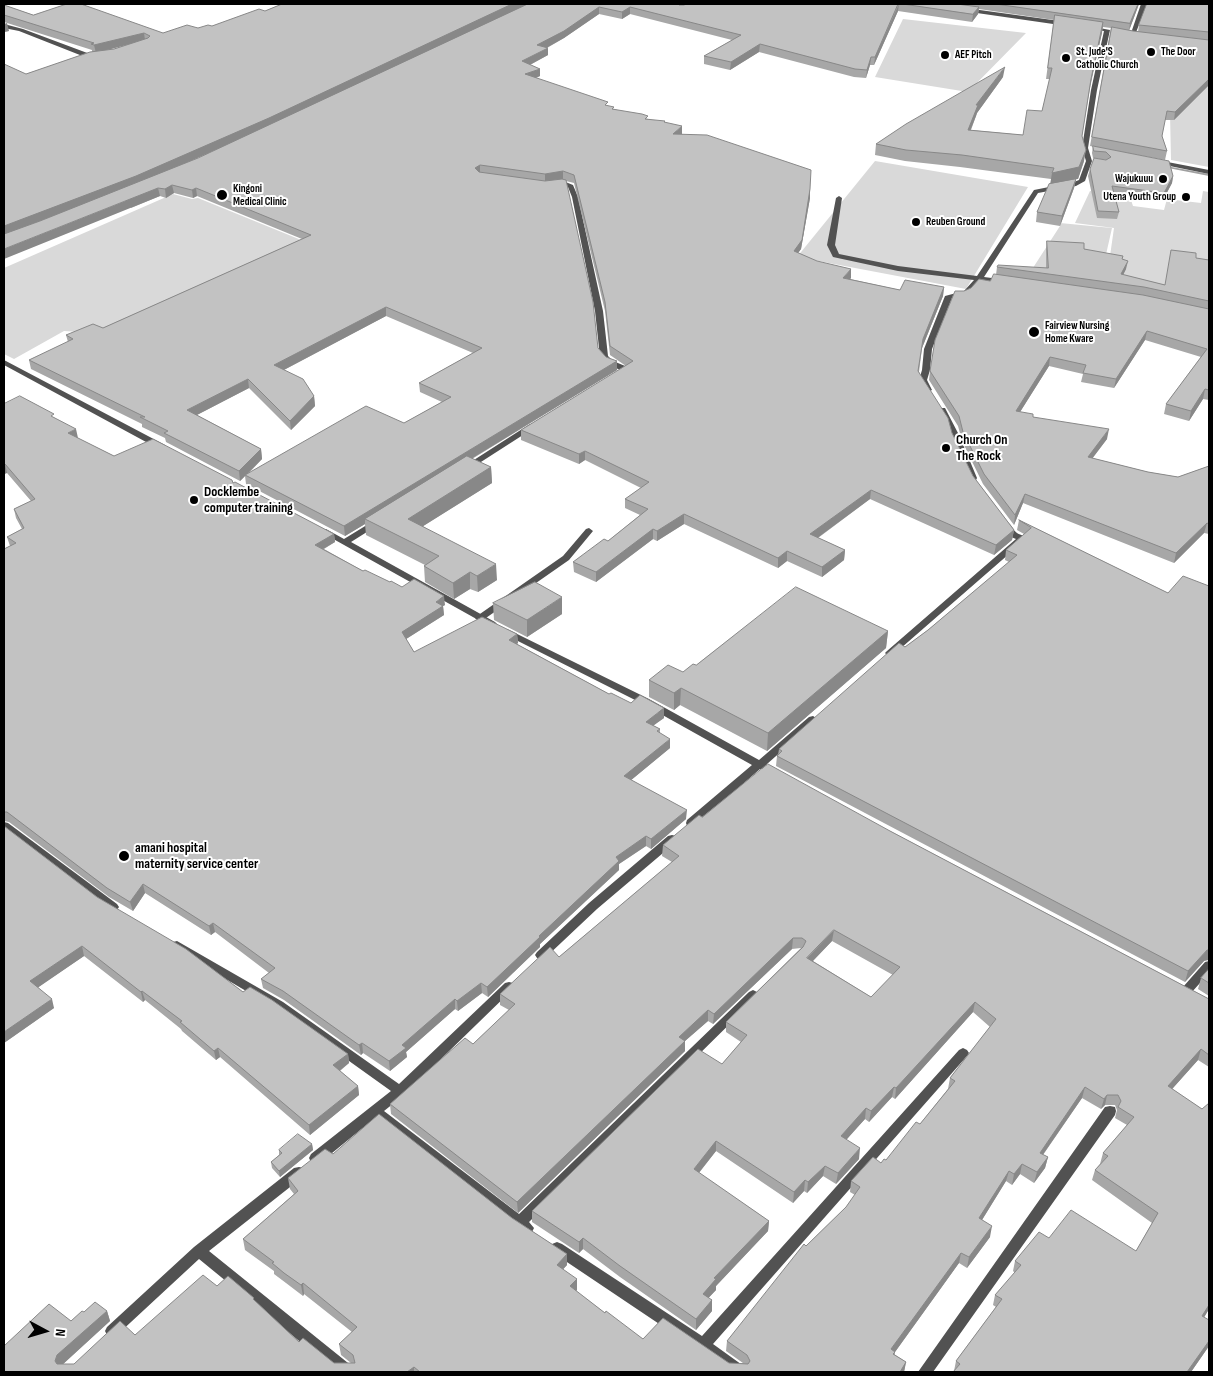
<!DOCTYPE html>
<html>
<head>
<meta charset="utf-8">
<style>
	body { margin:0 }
	#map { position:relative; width:1213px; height:1376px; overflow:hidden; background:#fff; font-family:"Sofia Sans Condensed",sans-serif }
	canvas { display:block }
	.frame { position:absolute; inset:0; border:5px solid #000; pointer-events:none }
	.north { position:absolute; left:20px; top:1306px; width:50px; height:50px; -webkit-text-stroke:4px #fff; paint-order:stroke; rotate:96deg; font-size:14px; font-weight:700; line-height:20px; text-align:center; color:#000 }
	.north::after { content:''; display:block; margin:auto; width:18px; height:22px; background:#000; clip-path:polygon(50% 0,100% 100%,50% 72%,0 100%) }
</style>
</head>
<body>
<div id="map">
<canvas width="1213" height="1376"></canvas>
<div class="frame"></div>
<div class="north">N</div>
</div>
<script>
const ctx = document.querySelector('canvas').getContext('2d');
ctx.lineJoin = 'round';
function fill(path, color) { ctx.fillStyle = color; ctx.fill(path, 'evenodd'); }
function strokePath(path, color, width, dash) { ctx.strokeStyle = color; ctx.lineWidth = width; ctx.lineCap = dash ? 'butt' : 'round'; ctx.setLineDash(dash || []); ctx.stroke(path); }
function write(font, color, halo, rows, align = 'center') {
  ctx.font = font + ' "Sofia Sans Condensed",sans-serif'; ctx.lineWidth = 4; ctx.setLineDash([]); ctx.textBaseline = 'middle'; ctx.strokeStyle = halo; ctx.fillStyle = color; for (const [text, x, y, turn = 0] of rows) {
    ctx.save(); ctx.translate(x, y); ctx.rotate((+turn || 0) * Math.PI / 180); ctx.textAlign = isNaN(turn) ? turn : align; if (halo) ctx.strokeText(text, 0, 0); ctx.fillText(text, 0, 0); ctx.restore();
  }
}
fill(new Path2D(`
	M903 19 1026 33 968 92 875 77Z
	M1209 84V167L1171 160 1170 113Z
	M875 161 1028 187 966 289 797 257Z
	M1090 191 1130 197 1133 206 1164 210 1167 199 1201 203 1203 191 1209 192V299L1107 277 1114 228 1075 223Z
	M173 194 192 199 198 198 311 244 95 333 64 331 14 359 4 354V268Z
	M1060 223 1112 228 1100 281 1029 274 1060 226Z`), '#d9d9d9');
fill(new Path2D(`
	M1161 165 1209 174V176L1163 167H1161Z`), '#a0a0a0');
fill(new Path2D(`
	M4 24 23 29 98 57 95 59 85 57 19 31 4 28Z
	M589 528 593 531 569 560 483 620H477L475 618 477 616 563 556 586 529Z`), '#525252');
fill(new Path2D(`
	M1141 4H1147L1135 35 1130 36Z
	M965 8 1067 22 1070 24 1067 26 963 11 962 10Z
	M1089 26 1110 30 1097 90 1088 148 1092 161 1085 181 1076 186 1038 193 984 277 1007 280V284L981 281 969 295 952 298 932 349 930 370 927 380 932 390 928 392H925L919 380 922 370 924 349 945 296 964 291 974 280 898 271 833 257 827 245 836 198 839 196 842 198 835 245 839 254 898 266 977 276 1034 190 1074 182 1079 180 1086 161 1082 148 1091 90 1104 31 1087 29V27Z
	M1157 160 1209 170V174L1155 163V161Z
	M563 181 573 185 578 197 603 311 608 356 613 361 630 368V372L624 376H618L617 374 621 370 607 365 600 357 595 311 572 197 568 187C563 185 555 187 552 184Z
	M4 360 165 445 166 447 162 450 159 449 4 365Z
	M939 408H945L959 435 977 478 976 480 973 481 969 478 951 435 938 410Z
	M530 424H536L537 426 470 469 467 470 463 467Z
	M375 520 378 521 379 523 378 525 351 542 495 622 497 624 495 626H489L319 531 320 529H326L344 539Z
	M1006 522C1012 524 1012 529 1017 533 1020 535 1024 535 1027 538L1025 540 893 655H887L885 653 887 651 1016 539 1011 537 1002 525Z
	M507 629 649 699 759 760 809 717 813 716 818 719 767 764 769 767 768 769H760L695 826H687L686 823 687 820 752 765 641 703 504 634 502 632Z
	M4 822 8 823 117 904 119 907 117 910H109L4 831Z
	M672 835 676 836 677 839 676 842 597 909 545 958 541 959 537 958 535 955 537 952 589 903 668 836Z
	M177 941 283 1002 399 1084 505 983 509 982 513 983 515 986 513 989 404 1095 384 1111 519 1214 749 992 753 990 757 992 759 995 529 1222 534 1228 532 1232 527 1234 514 1227 375 1118 321 1162 316 1163 311 1162 309 1158 311 1154 391 1091 275 1008 173 948 171 945 173 942Z
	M1209 961V973L1191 993 1187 995 1183 993 1181 990 1183 987 1205 962Z
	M963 1048 967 1050 969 1053 967 1056 713 1344 745 1367 747 1372H729L698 1350 552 1252 550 1248 552 1244 557 1242 562 1244 702 1336 959 1050Z
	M1110 1106 1115 1107 1116 1111 1115 1115 933 1372H918L1105 1107Z
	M299 1167 304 1168 306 1172 304 1176 209 1251 353 1367 355 1372H337L199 1259 117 1335 112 1337 107 1335 105 1331 107 1327 194 1247 294 1168Z`), '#525252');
fill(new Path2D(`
	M282 4H682L681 5H684L686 4H1139L1129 30 1138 32 1139 25 1209 4V85L1174 120H1165L1162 136 1167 151 1165 160 1090 146 1111 28 1103 27 1090 88 1082 136 1084 161 1078 179H1076L1074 188 1060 226 1036 222 1037 212 1051 183V179L960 167 905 161 875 155 876 144 1003 77 977 113 976 116 971 130 1023 135 1042 111 1050 79H1046L1054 20 979 9 978 14 972 22 898 11 874 65H870L866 78 854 77 759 52 730 70 704 64V56L732 40 630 14 622 19 599 14 564 38 547 48 548 55 530 65 540 69V76L536 78 608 106 614 109 648 119 665 123 682 134 810 189V198L801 249 798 253 851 278 850 279 900 290 944 287 943 296 922 348 919 372 952 433 973 476 1014 530 1012 540 994 555 870 499 818 538 845 550 844 560 822 577 787 561 778 568 684 524 657 541 653 539 596 582 574 572 573 562 608 541 640 515 625 508V499L641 488 585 460 579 464 521 440V430L626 366 610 355 605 311 574 183 566 181 598 348 617 370 472 459 491 467 492 483 423 526 497 580 478 592 470 589 454 599 425 582 424 566 425 565 366 535 365 524 345 536 246 484 245 476 240 481 166 442 165 438 142 427V424L31 369 29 360 68 342 66 335 103 328 302 239 197 196 193 198 174 193 166 198 160 196 131 208 26 74 92 52V50L4 22 9 31 4 32V5L33 15 163 33 212 26 265 11ZM129 44 114 49 106 50ZM222 147 198 158 181 165ZM386 316 473 353 419 383 420 392 442 402 404 423 249 473 262 459 261 449 197 415 249 388 291 430 315 406 314 396 284 370Z
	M1093 146 1173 176 1172 183 1163 200 1114 194 1119 212 1117 219 1097 218 1088 176 1090 169 1106 160 1093 158 1092 153Z
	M1047 241 1084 249 1123 260 1126 269 1123 275 1165 285 1196 258 1209 260V400L1203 399 1189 421 1164 414 1166 404 1201 357 1145 340 1114 388 1081 382 1083 374 1049 366 1020 412 1033 417 1107 439 1092 458 1148 472 1178 477 1209 466V534L1204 533 1174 563 1023 503 1014 525 983 484 962 441 958 426 929 380 930 371 964 291 990 281 996 275 997 267 1046 268V249Z
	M4 404 55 418 77 438 114 456 233 483 334 534 335 542 324 549 363 571 445 605 443 606 444 615 406 639 414 652 517 634 518 643 517 644 609 694 664 718 653 725 660 729V733L670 748 631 780 686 819 651 849 646 846 619 864V870L540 944V947L488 997 482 993 458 1011 455 1009 406 1052 407 1057 390 1071 363 1053 361 1055 284 1000 263 988 261 979 269 973 215 932 211 935 145 893 133 911 109 897 9 822 4 821V549L10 546 7 537 22 529 16 518 14 509 31 501 7 473 4 474Z
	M1019 520 1168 593 1204 961 1185 982 776 766 777 756 778 755 779 749 905 647 928 630 1009 562 1005 560 1006 550 1024 534 1017 530Z
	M493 603 562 614 527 637 494 620Z
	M888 631 886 648 767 751 680 705 674 710 649 697V680L683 672 696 665Z
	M702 817 890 831 1209 999V1067L1198 1060 1172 1089 1202 1109 1209 1103V1309L1204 1317 1209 1320V1346L1191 1372 954 1371 956 1361 996 1307 993 1305 995 1295 1015 1273 1013 1271 1015 1261 1049 1238 1136 1251 1152 1223 1092 1180 1095 1170 1100 1164 1103 1153 1127 1125 1115 1118 1117 1110 1115 1105H1105L1101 1109 1082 1098 1043 1155 1048 1157 1045 1168 1034 1183 1020 1174 1012 1185 1006 1181 982 1220 990 1237 967 1268 959 1263 895 1352 894 1354 906 1362 904 1372H4L71 1321 84 1312 107 1311 110 1321 63 1364H74L135 1335 217 1286 255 1301 299 1342 334 1363H351L341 1355 339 1344 352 1332 304 1294 303 1296 286 1283 274 1274V1271L245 1250 243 1239 294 1194 290 1189 288 1178 333 1154 512 1218 567 1254V1265L563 1269 577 1290 576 1291 605 1313 643 1339 729 1363H743L726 1351 727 1341 806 1246 846 1207 855 1195 850 1192 851 1181 886 1160 920 1124 948 1089 950 1078 990 1027 973 1012 895 1099 892 1097 869 1122 865 1119 846 1139 859 1159 836 1184 823 1176 807 1193 804 1191 793 1203 716 1151 699 1173 769 1221 768 1231 716 1286V1290L708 1298 712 1300V1311L696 1330 620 1277 583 1249 579 1253 532 1222V1211L722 1064 741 1042 726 1032V1022L801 948 792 949 713 1024 708 1021 685 1041V1051L518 1213 391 1114 390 1104 473 1044 509 1010 500 1005V994L559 957 672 862 662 856 663 845ZM832 941 893 975 871 997 813 961Z
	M4 826 97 897 243 992 348 1054 349 1063 340 1071 358 1086 359 1095 310 1135 220 1057 216 1060 182 1031 181 1029 145 1000 143 1002 84 956 38 987 54 1008 4 1043Z
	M1209 969V996L1198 989 1201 978Z
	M312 1144 313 1150 280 1177 272 1168 271 1162 279 1155V1150Z`), '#a7a7a7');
fill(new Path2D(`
	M512 4H528L270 126 138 184 4 235V226Z
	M899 4 898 11 874 65 875 57Z
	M1138 4H1139L1129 31 1130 23Z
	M599 7V14L564 38 537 53V45Z
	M630 7V14L622 19V12Z
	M979 7 978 14 972 22 973 14Z
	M1103 22 1102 33 1089 90 1091 79Z
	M7 23 9 31 4 32V24Z
	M144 33 145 40 96 53 94 45Z
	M760 44 759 52 730 70 731 62Z
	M548 48V55L522 69V61Z
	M871 57 870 65 866 78 867 70Z
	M1005 67 1003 77 977 113 976 116 966 141 968 130 976 105Z
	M540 69V76L525 82V74Z
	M1209 79V85L1174 120 1175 112Z
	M682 126V134H673Z
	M1086 150 1084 161 1078 179H1076L1074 188 1060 226 1062 216 1050 185 1052 173Z
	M480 165V173L475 168Z
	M563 171V179L545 182V174Z
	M1173 176 1172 183 1163 200 1164 193Z
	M172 185 174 193 166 198 165 189Z
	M158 188 160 196 4 259V249Z
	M196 188 197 196 193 198 192 190Z
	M810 189V198L801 249 793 260 794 251Z
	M1128 261 1126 269 1119 283 1121 274Z
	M851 269V278L843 287V278Z
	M944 287 943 296 922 348 923 339Z
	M386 307V316L276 374 274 365Z
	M1147 331 1145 340 1114 388 1116 379Z
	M1050 357 1049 366 1015 420 1016 411Z
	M617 361V370L369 521 365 519V524L345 536 344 526Z
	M248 379 249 388 189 419 187 410Z
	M1205 389 1203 399 1189 421 1191 411Z
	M314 396 315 406 291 430 290 421Z
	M76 429 78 438 70 442 68 433Z
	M1109 429 1107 439 1086 467 1088 457Z
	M261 449 262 459 246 475H245V476L240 481 239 471Z
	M585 451V460L579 464V454Z
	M5 464 7 473 4 474V465Z
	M491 467 492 483 409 535 408 519Z
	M871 490 870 499 809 544 810 534Z
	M1025 494 1023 503 1014 525 1015 515Z
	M684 514V524L657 541V531Z
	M1207 523 1204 533 1174 563 1176 553Z
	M653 529V539L596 582V572Z
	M1014 530 1012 540 994 555 996 545Z
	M334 534 335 542 316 553 315 545Z
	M845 550 844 560 822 577V567Z
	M787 551V561L778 568V558Z
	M496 564 497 580 478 592 477 576Z
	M470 572V589L454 599 453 583Z
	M444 596 445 605 443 606 444 615 403 641 402 632 436 602Z
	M562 597V614L527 637V620Z
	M888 631 886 648 767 751 768 733Z
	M517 634 518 643 510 649 509 640Z
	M681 688 680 705 674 710V693Z
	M664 708V718L646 731V722Z
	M670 739V748L624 786V776Z
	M687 810 686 819 651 849V839Z
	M646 836V846L619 864V870L540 944V947L488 997 487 987 616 857Z
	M143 884 145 893 133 911 130 902Z
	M213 923 215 932 211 935 209 926Z
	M834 930 832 941 806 968 807 958Z
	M793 938 792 949 713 1024 714 1014Z
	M82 946 84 956 33 991 30 981Z
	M1207 950H1209V960L1204 961 1185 982 1188 971Z
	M481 983 482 993 458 1011 457 1001Z
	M142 991 145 1000 143 1002 141 992Z
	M52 999 54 1008 4 1043V1032Z
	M455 999V1009L406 1052 407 1057 390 1071 389 1061 402 1045Z
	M975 1002 973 1012 895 1099 896 1088Z
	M708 1010V1021L685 1041V1051L518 1213 517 1202 679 1037Z
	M362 1043 363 1053 361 1055 359 1045Z
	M218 1048 220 1057 216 1060 214 1051Z
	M1201 1049 1198 1060 1165 1097 1168 1086Z
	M348 1054 349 1063 334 1075 333 1065Z
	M358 1086 359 1095 310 1135 309 1125Z
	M894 1087 892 1097 869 1122 871 1111Z
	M1085 1087 1082 1098 1037 1163 1040 1153Z
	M1107 1095 1105 1105 1101 1109 1104 1099Z
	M866 1108 865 1119 840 1147 841 1136Z
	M716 1141V1151L693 1180 694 1169Z
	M312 1144 313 1150 280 1177 279 1171Z
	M860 1148 859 1159 836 1184 838 1173Z
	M1048 1157 1045 1168 1034 1183 1037 1172Z
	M1022 1164 1020 1174 1012 1185 1014 1174Z
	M825 1166 823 1176 807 1193 808 1182Z
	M1009 1171 1006 1181 977 1228 979 1218Z
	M805 1180 804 1191 793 1203 794 1192Z
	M769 1221 768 1231 716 1286V1290L702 1305 703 1294 714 1278Z
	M992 1226 990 1237 967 1268 969 1257Z
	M583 1238V1249L579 1253V1242Z
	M961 1253 959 1263 895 1352 893 1362 891 1349Z
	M567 1254V1265L558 1275 557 1265Z
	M577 1279V1290L570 1297V1286Z
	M303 1283 304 1294 303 1296 301 1285Z
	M712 1300V1311L696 1330V1319Z
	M1209 1305V1309L1199 1326 1202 1316Z
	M107 1311 110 1321 61 1366 58 1371 55 1361 57 1355Z
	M1209 1341V1346L1191 1372H1187Z
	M906 1362 904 1372H900Z
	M414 1367V1372H407Z`), '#888');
const building = new Path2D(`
	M67 4H81L163 33 187 25 198 28 208 25 212 26 259 9 265 11 282 4H512L269 118 136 176 4 226V64L26 74 90 52 114 49 148 38 150 36 144 33 94 45 91 44 94 43 4 15V5L33 15Z
	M528 4H678L679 5H684L686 4H898L875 57H871L867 70 855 69 760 44 731 62 704 56 741 35 630 7 622 12 599 7 564 31 537 45 548 48 522 61 540 69 525 74 608 102 605 105 614 107 612 109 642 114 648 116 645 119 665 121 664 122 682 126 673 134 707 135 811 170 810 189 802 240 794 251 817 261 851 269 843 278 900 290 905 280 944 287 923 339 918 371 948 418 952 433 973 476 1014 530 996 545 871 490 810 534 845 550 822 567 787 551 778 558 684 514 657 531 653 529 596 572 573 562 604 539 608 541 648 509 625 499 649 482 585 451 579 454 521 430 633 361 610 346 605 302 574 175 563 171 545 174 480 165 475 168 479 172 545 181 562 179 566 180 593 302 598 348 606 357 617 361 344 526 245 475 366 406 404 423 451 397 419 383 482 348 386 307 274 365 303 379 314 396 290 421 248 379 187 410 261 449 239 471 164 433 168 431 140 417H145L29 360 73 339 66 335 93 324 103 328 311 235 196 188 192 190 172 185 165 189 158 188 4 249V234L40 221 198 158Z
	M903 4H957L979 7 973 14Z
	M996 4H1138L1130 23Z
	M1147 4H1209V32L1139 25Z
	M1055 15 1103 22 1091 79 1082 136 1086 150 1079 167 1052 173 1054 168 962 155 906 150 876 144 906 124 1005 67 976 105H978L968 130 1023 135 1027 110 1042 111 1052 68H1048Z
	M1112 27 1133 31 1209 40V79L1175 112 1167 111 1162 136 1167 151 1092 137Z
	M1093 146 1169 161 1173 176 1164 193 1112 186 1119 212 1098 211 1090 169 1094 158 1106 160 1111 157 1106 152 1094 151Z
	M1076 179 1062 216 1037 212 1049 184Z
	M1047 241 1084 243V249L1123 256 1122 259 1128 261 1121 274 1165 285 1171 250 1196 253V258L1209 260V301L1144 287 997 267 998 265 1048 268Z
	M994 274 1143 295 1209 309V390L1205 389 1191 411 1166 404 1207 349 1147 331 1116 379 1083 373 1086 365 1050 357 1016 411 1033 414V417L1109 429 1088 457 1148 472 1178 477 1209 466V524L1207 523 1176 553 1025 494 1015 515 984 474 963 432 959 416 930 371 935 340 955 291H964L971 288 979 279 990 281Z
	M20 396 54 414 51 416 76 429 68 433 114 456 153 439 232 480 233 483 235 482 334 534 315 545 363 571 365 570 390 582 391 581 402 587 414 579 444 596 436 602 443 606 402 632 414 652 482 617 517 634 509 640 609 694 611 693 631 703 640 695 664 708 646 722 660 729 657 731 670 739 624 776 687 810 651 839 646 836 616 857 619 861 539 936 540 937 487 987 481 983 457 1001 455 999 402 1045 406 1048 389 1061 362 1043 359 1045 283 991 261 979 275 968 213 923 209 926 143 884 130 902 107 888 7 812H4V549L16 543 7 537 24 528 14 509 35 499 5 464 4 465V404Z
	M467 456 491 467 408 519 496 564 477 576 470 572 453 583 424 566 439 556 365 519Z
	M1019 520 1168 593 1183 576 1209 586V950H1207L1188 971 777 756 782 751 779 749 899 643 905 647 928 630 1017 555 1006 550 1031 528Z
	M535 582 562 597 527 620 493 603Z
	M796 587 888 631 768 733 681 688 674 693 649 680 668 665 683 672 693 664 696 665Z
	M768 764 890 831 1209 999V1055L1201 1049 1168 1086 1202 1109 1209 1103V1305L1202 1316 1209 1320V1341L1187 1372H953L960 1364 956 1361 1002 1299 995 1295 1021 1265 1015 1261 1039 1232 1049 1238 1071 1210 1136 1251 1158 1213 1095 1170 1108 1156 1103 1153 1134 1117 1118 1107 1121 1101 1118 1095H1107L1104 1099 1085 1087 1040 1153 1048 1157 1037 1172 1022 1164 1014 1174 1009 1171 979 1218 992 1226 969 1257 961 1253 891 1349 895 1352 893 1354 906 1362 900 1372H420L414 1367 407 1372H4V1346L49 1304 71 1321 82 1311 84 1312 95 1302 107 1311 57 1355 55 1361 57 1364H74L120 1321 135 1335 203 1275 217 1286 228 1276 254 1298 253 1299 299 1342 303 1338 334 1363H355L353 1355 339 1344 357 1327 303 1283 301 1285 284 1273 272 1263 274 1262 243 1239 298 1191 288 1178 325 1149 333 1154 379 1114 512 1218 567 1254 557 1265 577 1279 570 1286 605 1313 606 1311 643 1339 663 1318 729 1363 748 1364 750 1361 747 1355 727 1341 804 1244 806 1246 846 1207 860 1187 851 1181 873 1157 881 1163 884 1159 886 1160 916 1122 920 1124 955 1081 950 1078 996 1019 975 1002 896 1088 894 1087 871 1111 866 1108 841 1136 860 1148 838 1173 825 1166 808 1182 805 1180 794 1192 716 1141 694 1169 769 1221 714 1278 716 1279 703 1294 712 1300 696 1319 620 1266 583 1238 579 1242 532 1211 698 1049 722 1064 747 1035 726 1022 803 947 806 941 802 938H793L714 1014 708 1010 679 1037 685 1041 517 1202 390 1104 465 1038 473 1044 515 1004 500 994 550 947 559 957 679 856 663 845 699 815 702 817ZM834 930 900 967 871 997 807 958Z
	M4 826 97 897 186 949 243 992 250 987 272 1000 348 1054 333 1065 358 1086 309 1125 218 1048 214 1051 180 1022 182 1021 142 991 141 992 82 946 30 981 52 999 4 1032Z
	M1209 969V983L1201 978Z
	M298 1134 312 1144 279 1171 271 1162 282 1153 279 1150Z`);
fill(building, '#c2c2c2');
strokePath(building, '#888', 1);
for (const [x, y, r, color] of [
	[1151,52,5,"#000"],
	[945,55,5,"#000"],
	[1066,58,5,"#000"],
	[1163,179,5,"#000"],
	[222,195,6,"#000"],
	[1186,197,5,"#000"],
	[916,222,5,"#000"],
	[1034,332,6,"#000"],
	[946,448,5,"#000"],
	[194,500,5,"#000"],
	[124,856,6,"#000"]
]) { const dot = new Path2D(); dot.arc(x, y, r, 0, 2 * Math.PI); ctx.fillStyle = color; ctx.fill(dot); strokePath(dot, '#fff', 2); }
write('bold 11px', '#000', '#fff', [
	["St. Jude'S",1076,52],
	["Catholic Church",1076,65],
	["The Door",1161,52],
	["AEF Pitch",955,55],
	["Wajukuuu",1153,179,"right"],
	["Kingoni",233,189],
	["Medical Clinic",233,202],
	["Utena Youth Group",1176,197,"right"],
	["Reuben Ground",926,222],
	["Fairview Nursing",1045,326],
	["Home Kware",1045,339]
], 'left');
write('bold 14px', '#000', '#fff', [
	["Church On",956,440],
	["The Rock",956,456],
	["Docklembe",204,492],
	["computer training",204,508],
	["amani hospital",135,848],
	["maternity service center",135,864]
], 'left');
</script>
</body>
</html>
